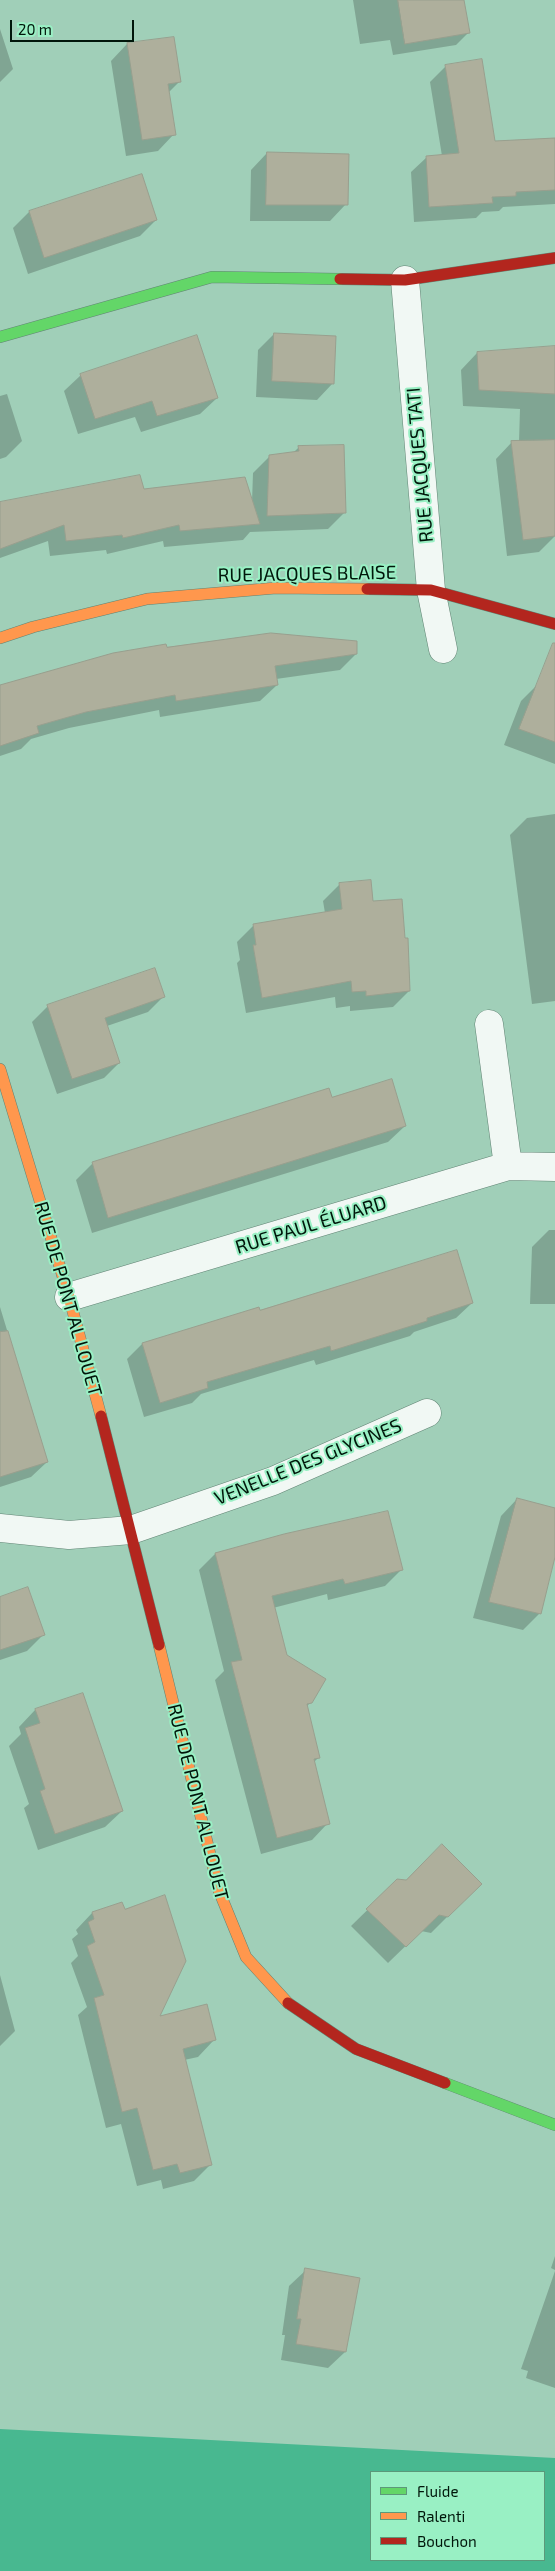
<!DOCTYPE html>
<html>
<head>
<meta charset="utf-8">
<style>
	body { margin:0 }
	#map { position:relative; width:555px; height:2571px; overflow:hidden; background:#a0cfb8; font-family:"Exo 2",sans-serif }
	canvas { display:block }
	.legend { position:absolute; left:370px; top:2471px; width:175px; height:90px; box-sizing:border-box; background:#99f0c4; border:1px solid #5c997a; margin:0; padding:6px 9px; list-style:none; font-size:15px; color:#00160a }
	.legend li { display:flex; align-items:center; gap:10px; height:25px }
	.legend b { width:25px; border:1px solid #5c997a }
	.scale { position:absolute; left:10px; top:20px; width:124px; height:22px; box-sizing:border-box; border:2px solid #00160a; border-top:0; padding-left:6px; font-size:15px; line-height:18px; white-space:nowrap; color:#00160a; -webkit-text-stroke:4px #99f0c4; paint-order:stroke }
</style>
</head>
<body>
<div id="map">
<canvas width="555" height="2571"></canvas>
<ul class="legend">
<li><b style="height:6px;background:#63d668"></b>Fluide</li>
<li><b style="height:6px;background:#ff974d"></b>Ralenti</li>
<li><b style="height:6px;background:#b3261e"></b>Bouchon</li>
</ul>
<div class="scale">20 m</div>
</div>
<script>
const ctx = document.querySelector('canvas').getContext('2d');
ctx.lineJoin = 'round';
function fill(path, color) { ctx.fillStyle = color; ctx.fill(path, 'evenodd'); }
function strokePath(path, color, width, dash) { ctx.strokeStyle = color; ctx.lineWidth = width; ctx.lineCap = dash ? 'butt' : 'round'; ctx.setLineDash(dash || []); ctx.stroke(path); }
function write(font, color, halo, rows, align = 'center') {
  ctx.font = font + ' "Exo 2",sans-serif'; ctx.lineWidth = 4; ctx.setLineDash([]); ctx.textBaseline = 'middle'; ctx.strokeStyle = halo; ctx.fillStyle = color; for (const [text, x, y, turn = 0] of rows) {
    ctx.save(); ctx.translate(x, y); ctx.rotate((+turn || 0) * Math.PI / 180); ctx.textAlign = isNaN(turn) ? turn : align; if (halo) ctx.strokeText(text, 0, 0); ctx.fillText(text, 0, 0); ctx.restore();
  }
}
fill(new Path2D(`
	M0 2429 555 2458V2571H0ZM371 2472H544V2560H371Z`), '#48b890');
fill(new Path2D(`
	M353 0H463L468 33 456 45 393 55 390 40 360 44Z
	M0 29 13 69 0 82Z
	M127 44 180 81 168 93 174 134 158 151 126 156 111 61Z
	M446 66 494 143 555 139V204L503 207 499 211 482 212 476 218 414 222 411 172 427 157 442 156 430 82Z
	M267 153 346 204 330 221H250L251 170Z
	M141 175 156 220 140 236 28 274 13 228 29 212Z
	M274 334 333 383 317 400 256 397 258 350Z
	M555 347V536L539 552 507 556 496 459 512 442H519L520 409 463 406 461 370 477 353Z
	M81 375 217 398 200 414 141 432 135 417 78 434 64 391Z
	M7 394 22 441 6 457 0 459V396Z
	M299 447 345 512 328 529 250 532 243 540 164 547 163 541 107 554 106 550 50 556 48 541 0 558V503L143 490 252 502 253 473 270 456 293 453Z
	M166 648 356 654 340 670 276 679 277 685 260 701 160 717 159 710 69 728 31 739 21 749 0 756V692Z
	M538 684 555 691V764L504 745 521 701Z
	M555 814V1001L532 1004 510 835 527 818Z
	M340 884 372 903 409 991 393 1007 350 1011V1006L336 1008 335 997 246 1013 237 963 240 960 237 942 253 926 325 913 323 901Z
	M164 996 148 1012 107 1026 119 1063 104 1078 57 1094 32 1022 48 1006Z
	M331 1099 405 1126 388 1142 92 1233 76 1180 93 1163Z
	M549 1230H555V1304H530L532 1247Z
	M472 1303 456 1318 414 1332 410 1336 316 1365 314 1360 201 1394 192 1403 144 1417 127 1359 142 1344Z
	M0 1307 47 1462 31 1477 0 1487Z
	M517 1499 555 1509V1548L540 1613 523 1630 473 1618 501 1516Z
	M215 1554 402 1569 385 1586 328 1600 327 1594 273 1608 286 1656 311 1702 306 1707 319 1757 313 1763 328 1823 312 1840 261 1854 215 1680 224 1671 199 1570Z
	M0 1598 44 1634 27 1651 0 1660Z
	M82 1694 122 1811 105 1827 38 1850 24 1808 29 1804 9 1746 21 1734 19 1727 35 1710Z
	M398 1880 480 1884 431 1933 421 1931 388 1963 351 1926Z
	M92 1913 158 2018 214 2040 198 2057 184 2060 211 2164 194 2181 163 2189 161 2180 137 2186 121 2124 106 2128 78 2015 87 2007 71 1963 78 1956 72 1939 78 1934 76 1930Z
	M0 1975 15 2031 0 2046Z
	M555 2256V2270L551 2268Z
	M306 2270 359 2279 345 2352 328 2368 281 2360 285 2335H282L289 2286Z
	M555 2271V2388L526 2378 528 2371 521 2369Z`), '#0003');
const building = new Path2D(`
	M398 0H464L470 33 405 44Z
	M174 37 181 82 168 84 176 135 142 140 127 43Z
	M482 59 495 141 555 138V190L516 192V196L492 197 493 203 429 207 426 156 459 153 445 65Z
	M267 152 349 154 348 205H266Z
	M142 174 157 220 44 258 29 211Z
	M274 333 336 336 334 384 272 381Z
	M197 335 218 398 157 416 152 401 95 419 80 374Z
	M555 346V394L479 390 477 352Z
	M555 440V536L523 540 511 441Z
	M344 445 346 513 267 516 269 455 299 451 298 446Z
	M140 475 144 489 245 477 260 524 180 531 179 525 123 538 122 535 66 541 64 525 0 549V502Z
	M271 633 357 641V654L275 666 278 685 176 701 175 695 86 712 37 726 39 733 0 746V685L113 653 166 644 167 647Z
	M553 643H555V742L519 729Z
	M371 880 373 901 402 899 405 938H408L410 991 366 996V991L352 992 351 981 262 998 253 945H256L253 924 342 909 339 883Z
	M155 968 165 997 105 1018 120 1063 72 1079 47 1005Z
	M392 1079 406 1126 108 1218 92 1162 329 1088 332 1097Z
	M457 1250 473 1303 427 1318V1321L331 1351 330 1346 207 1382 208 1388 160 1403 142 1343 259 1307 260 1310Z
	M8 1331 48 1462 0 1477V1332Z
	M517 1498 555 1508V1557L541 1614 489 1602Z
	M388 1511 403 1570 345 1584 343 1579 272 1596 287 1655 326 1679 312 1703 307 1704 320 1758 314 1759 330 1824 277 1838 231 1662 242 1660 215 1553 284 1534Z
	M28 1587 45 1635 0 1650V1597Z
	M83 1693 123 1811 55 1834 40 1791 45 1789 25 1728 40 1723 35 1709Z
	M442 1844 482 1884 448 1917 439 1915 406 1947 366 1909 397 1879 406 1880Z
	M165 1895 186 1961 160 2016 207 2004 216 2040 183 2049 212 2165 180 2173 177 2164 153 2170 137 2108 122 2112 94 1998 104 1995 87 1946 95 1942 88 1922 94 1919 92 1912 122 1902 125 1909Z
	M305 2268 360 2278 346 2352 296 2344 301 2319H297Z`);
fill(building, '#aeaf9c');
strokePath(building, '#989f8e', 1);
const street = new Path2D(`
	M405 280 431 590 443 649
	M489 1024 508 1166
	M69 1297 508 1166 555 1167
	M0 1528 69 1535 131 1530 273 1481 427 1413`);
const fast = new Path2D(`
	M0 337 212 277 340 279
	M445 2083 555 2125`);
const slow = new Path2D(`
	M0 638 33 627 147 599 276 588 367 589
	M0 1069 69 1297 101 1416
	M159 1645 219 1891 246 1957 288 2003`);
const jam = new Path2D(`
	M340 279 405 280 555 258
	M367 589 431 590 555 624
	M101 1416 159 1645
	M288 2003 356 2049 445 2083`);
strokePath(street, '#618474', 29);
strokePath(fast, '#618474', 12);
strokePath(slow, '#618474', 12);
strokePath(jam, '#618474', 12);
strokePath(street, '#f1f8f4', 28);
strokePath(fast, '#63d668', 11);
strokePath(slow, '#ff974d', 11);
strokePath(jam, '#b3261e', 11);
write('19px', '#00160a', '#99f0c4', [
	["RUE JACQUES TATI",420,465,-95],
	["RUE JACQUES BLAISE",307,574,-1],
	["RUE PAUL ÉLUARD",311,1225,-17],
	["RUE DE PONT AL LOUET",68,1299,74],
	["VENELLE DES GLYCINES",308,1462,-22],
	["RUE DE PONT AL LOUET",198,1802,76]
]);
</script>
</body>
</html>
